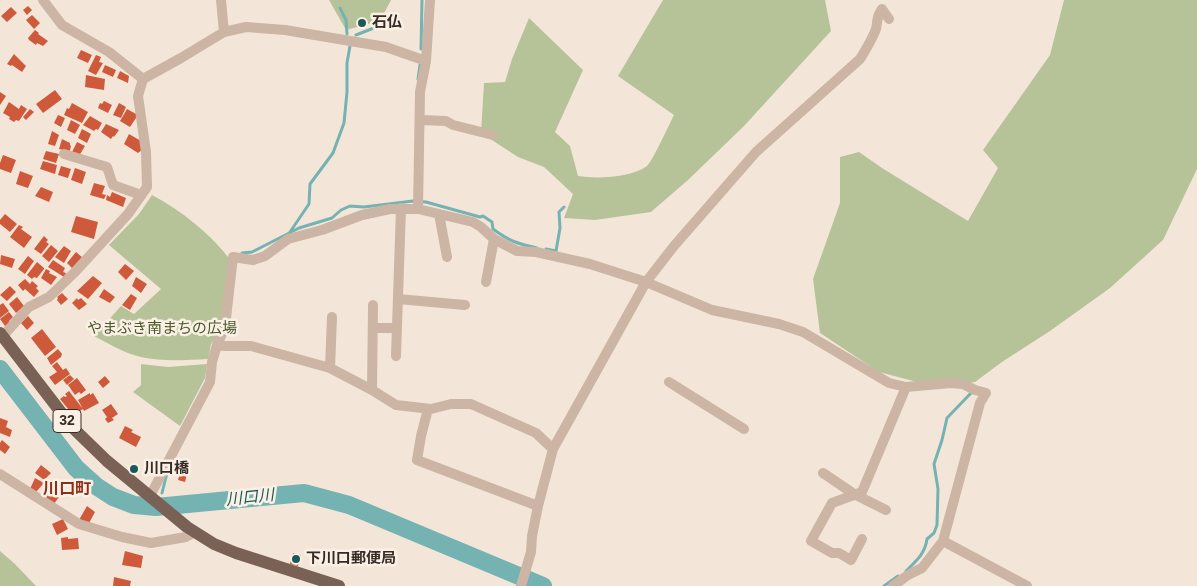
<!DOCTYPE html>
<html>
<head>
<meta charset="utf-8">
<style>
	body { margin:0 }
	canvas { display:block; background:#f3e6d9 }
</style>
</head>
<body>
<canvas width="1197" height="586"></canvas>
<script>
const ctx = document.querySelector('canvas').getContext('2d');
ctx.lineJoin = 'round';
function fill(path, color) { ctx.fillStyle = color; ctx.fill(path, 'evenodd'); }
function strokePath(path, color, width, dash) { ctx.strokeStyle = color; ctx.lineWidth = width; ctx.lineCap = dash ? 'butt' : 'round'; ctx.setLineDash(dash || []); ctx.stroke(path); }
function write(font, color, halo, rows, align = 'center') {
  ctx.font = font + ' Arial,"Noto Sans JP",sans-serif'; ctx.lineWidth = 5; ctx.setLineDash([]); ctx.textBaseline = 'middle'; ctx.strokeStyle = halo; ctx.fillStyle = color; for (const [text, x, y, turn = 0] of rows) {
    ctx.save(); ctx.translate(x, y); ctx.rotate((+turn || 0) * Math.PI / 180); ctx.textAlign = isNaN(turn) ? turn : align; if (halo) ctx.strokeText(text, 0, 0); ctx.fillText(text, 0, 0); ctx.restore();
  }
}
fill(new Path2D(`
	M329 0H391L380 21 346 30Z
	M663 0H825L831 31 744 126 688 180 651 212 595 220 564 218 573 194 544 167 518 157 481 133 484 83 505 82 512 59 529 18 583 70 555 132 570 146 578 176C596 179 631 178 647 166 652 162 670 123 674 115L618 76Z
	M1064 0H1197V169L1163 240 1110 288 1050 331 1002 362 975 382 936 387 879 372 820 333 813 279 840 203V157L859 152 882 168 968 221 998 168 983 150 1050 55Z
	M152 195C182 211 211 234 231 261L224 328 211 344 208 359C186 360 162 362 141 357 124 353 109 344 94 336L121 306 134 314 161 289 109 245 139 214Z
	M141 364 168 367 207 364 205 378 180 426 133 392 141 385Z
	M0 551 15 564 36 586H0Z`), '#b6c398');
strokePath(new Path2D(`
	M340 8 346 20 347 34
	M356 35 379 26
	M421 49 422 0
	M418 79 420 65
	M290 232 309 204 310 184 333 153 344 123 347 92V63L350 46
	M546 249 556 251 560 228 559 212 564 207
	M242 253 252 252 299 228 332 218 341 210 350 206 364 207 413 201 426 202 480 217 483 216 492 222 493 229C509 241 518 244 537 248
	M162 493 167 473
	M906 571C916 561 925 554 927 539L934 533 937 525 938 489 934 464 942 440 947 418 971 393
	M884 586 898 576`), '#75b2b2', 3);
strokePath(new Path2D(`
	M0 369 76 468 96 486 113 497 134 505 156 507 304 493 349 505 543 586`), '#75b2b2', 18);
fill(new Path2D(`
	M28 6 32 10 27 15 23 10Z
	M11 7 17 13 7 22 1 16Z
	M32 15 40 23 34 29 26 20Z
	M35 30 39 33 38 34 48 41 43 46 37 43 36 45 29 40 28 38Z
	M81 50 92 55 88 63 77 58Z
	M14 54 26 66 22 72 12 65 11 66 7 64Z
	M96 55 101 57 99 62 103 63 96 75 88 71Z
	M105 65 116 70 113 77 102 72Z
	M120 71 129 76 128 83 117 78Z
	M86 75 105 79 104 90 85 87Z
	M55 90 62 99 43 113 36 104Z
	M0 92 6 96 0 105Z
	M104 101 112 105 108 113 98 108 100 103 102 104Z
	M9 102 19 109 21 105 27 109 19 121 16 120 14 122 9 119 10 117 3 113Z
	M72 103 88 112 82 123 64 115 67 108 69 109Z
	M119 103 126 107 121 118 113 115Z
	M30 109 34 112 26 120 23 117Z
	M127 109 138 115 130 127 120 121Z
	M58 115 65 118 61 127 54 123Z
	M90 116 102 123 98 130 96 129 94 131 83 125Z
	M71 120 80 125 75 134 67 130Z
	M106 124 119 130 114 137 113 136 111 139 101 132Z
	M82 129 91 134 87 143 78 138Z
	M52 131 59 135 55 146 48 144Z
	M129 134 141 141 142 150 138 153 124 144Z
	M62 139 70 143V145L71 146 69 154 67 151 59 149Z
	M77 142 85 146 79 156 72 152Z
	M46 151 59 154 56 163 43 159Z
	M3 155 16 160 11 173 0 169V163Z
	M43 161 57 165 55 174 40 169Z
	M61 166 71 169 68 178 58 175Z
	M75 168 86 172 82 184 71 180Z
	M20 171 33 176 28 188 16 184Z
	M94 183 105 186 102 194 106 195 104 199 90 195Z
	M41 187 53 192 49 202 35 196Z
	M112 192 126 198 123 207 106 200 107 195 110 197Z
	M5 214 17 224 10 232 0 224V220Z
	M76 216 98 222 94 239 71 232Z
	M19 225 23 227 21 229 32 237 24 248 10 237Z
	M44 236 48 240 46 242 49 244 41 254 34 249Z
	M51 245 58 251 49 262 42 256Z
	M64 246 71 251 64 263 55 257Z
	M76 252 83 258 74 270 67 263Z
	M1 255 15 259 12 268 0 264Z
	M28 256 34 261 25 274 18 269Z
	M53 260 65 268 63 272 66 273 64 277 48 267Z
	M37 262 44 268V269L37 278 34 277 32 279 27 275Z
	M125 264 134 271 126 280 118 272Z
	M46 269 50 271 49 273 57 277 51 285 41 278Z
	M93 276 102 283 88 299 77 291Z
	M136 277 147 284 141 293 132 286Z
	M25 279 30 284 32 281 38 286 36 288 39 291 34 297 25 289 23 291 18 285Z
	M10 286 16 292 7 301 0 295Z
	M104 289 115 297 110 303 99 297Z
	M62 293 68 299 61 305 57 300 58 298 57 297Z
	M131 294 137 298 130 310 122 305Z
	M17 297 24 306 16 313 9 304Z
	M77 298 78 300 81 298 87 304 79 310 72 303Z
	M3 303 9 311 0 318V305Z
	M9 312 13 317 9 321 10 323 5 326 0 319Z
	M28 316 34 323 27 330 21 323Z
	M42 329 56 347 45 356 31 338Z
	M58 349 62 354 61 357 51 365 47 358Z
	M57 362 63 370 66 368 70 374 55 385 49 377 57 372 52 366Z
	M70 375 74 379 67 385 63 380Z
	M105 376 110 382 103 388 98 382Z
	M77 378 86 390 81 394 79 392 75 395 68 385Z
	M69 391 83 409 73 415 60 399 64 396 65 397 67 396 65 394Z
	M90 393V395L93 393 99 403 84 411 78 400Z
	M111 404 118 414 112 418 114 420 108 423 105 419 107 417 102 410Z
	M0 418 8 421 6 427 12 430 10 437 0 433Z
	M125 426 133 430 131 432 141 437 136 447 119 438Z
	M2 440 10 447 5 454 0 450V443Z
	M41 465 51 473 44 480 35 473Z
	M180 472 187 474 185 482 178 480Z
	M35 478 44 483 36 492 30 489Z
	M50 489 61 494 54 504 45 497Z
	M87 506 95 512 88 525 79 520Z
	M63 519 68 529 57 535 52 524Z
	M68 537V539L78 538 79 549 62 550 61 538Z
	M125 551 143 556 141 568 122 565Z
	M293 553 301 555 298 566 290 564Z
	M114 577 131 581 130 586H113Z`), '#cf5a3b');
strokePath(new Path2D(`
	M43 0 62 25 109 52 143 79
	M221 0 224 32
	M421 120 446 121 453 125 493 135
	M64 154 107 167 113 185 141 195
	M418 209 420 92 426 61 430 0
	M439 214 447 257
	M486 282 494 239
	M398 299 465 305
	M373 328H397
	M3 336 29 307 49 297 74 273 128 214 147 187 146 152 138 96 143 79 181 58 224 32 246 27 285 30 386 47 426 61
	M217 345 225 346H251L330 368 372 390 396 405 431 409 451 404H471L536 433 553 449
	M396 356 401 208
	M330 368 332 317
	M669 382 744 429
	M372 390 373 305
	M428 409 421 436 417 460 538 506
	M823 473 854 494 886 510
	M0 474 79 524 122 537 151 543 186 537 195 532
	M150 496 210 382 212 362 217 345 225 327 233 257 253 260 265 256 288 239 322 230 362 215 390 209H418L473 222 481 227 494 239 517 251 536 252 590 264 646 282 712 310 779 324 803 332 889 383 906 387 951 383 963 384 975 390 986 393 980 403 943 541 922 568 908 575 893 586
	M862 539 851 560 839 553H832L811 541 832 503 862 492 906 387
	M943 541 1027 586
	M521 586 531 552 532 536 538 506 553 449 646 282 674 246 756 152 860 59C866 49 872 40 876 29 878 20 876 17 882 9L889 19`), '#ccb5a4', 10);
strokePath(new Path2D(`
	M0 333 73 428 107 461 187 527 214 544 236 553 339 586`), '#7a6156', 12);
for (const [x, y, r, color] of [
	[362,23,5,"#19595b"],
	[134,469,5,"#19595b"],
	[296,559,5,"#19595b"]
]) { const dot = new Path2D(); dot.arc(x, y, r, 0, 2 * Math.PI); ctx.fillStyle = color; ctx.fill(dot); strokePath(dot, '#fbf0e5', 2); }
for (const [x, y, w] of [
	[67,421,28]
]) { const box = new Path2D(); box.roundRect(x - w / 2, y - 11.5, w, 23, 4); ctx.fillStyle = '#fbf0e5'; ctx.fill(box); strokePath(box, '#372b26', 1); }
write('bold 14px', '#372b26', null, [
	["32",67,421]
]);
write('bold 15px', '#372b26', '#fbf0e5', [
	["石仏",372,23],
	["川口橋",144,469],
	["下川口郵便局",306,559]
], 'left');
write('15px', '#475728', '#fbf0e5', [
	["やまぶき南まちの広場",162,329]
]);
write('bold 16px', '#8c3019', '#fbf0e5', [
	["川口町",67,490]
]);
write('italic 16px', '#19595b', '#fbf0e5', [
	["川口川",250,498,-6]
]);
</script>
</body>
</html>
